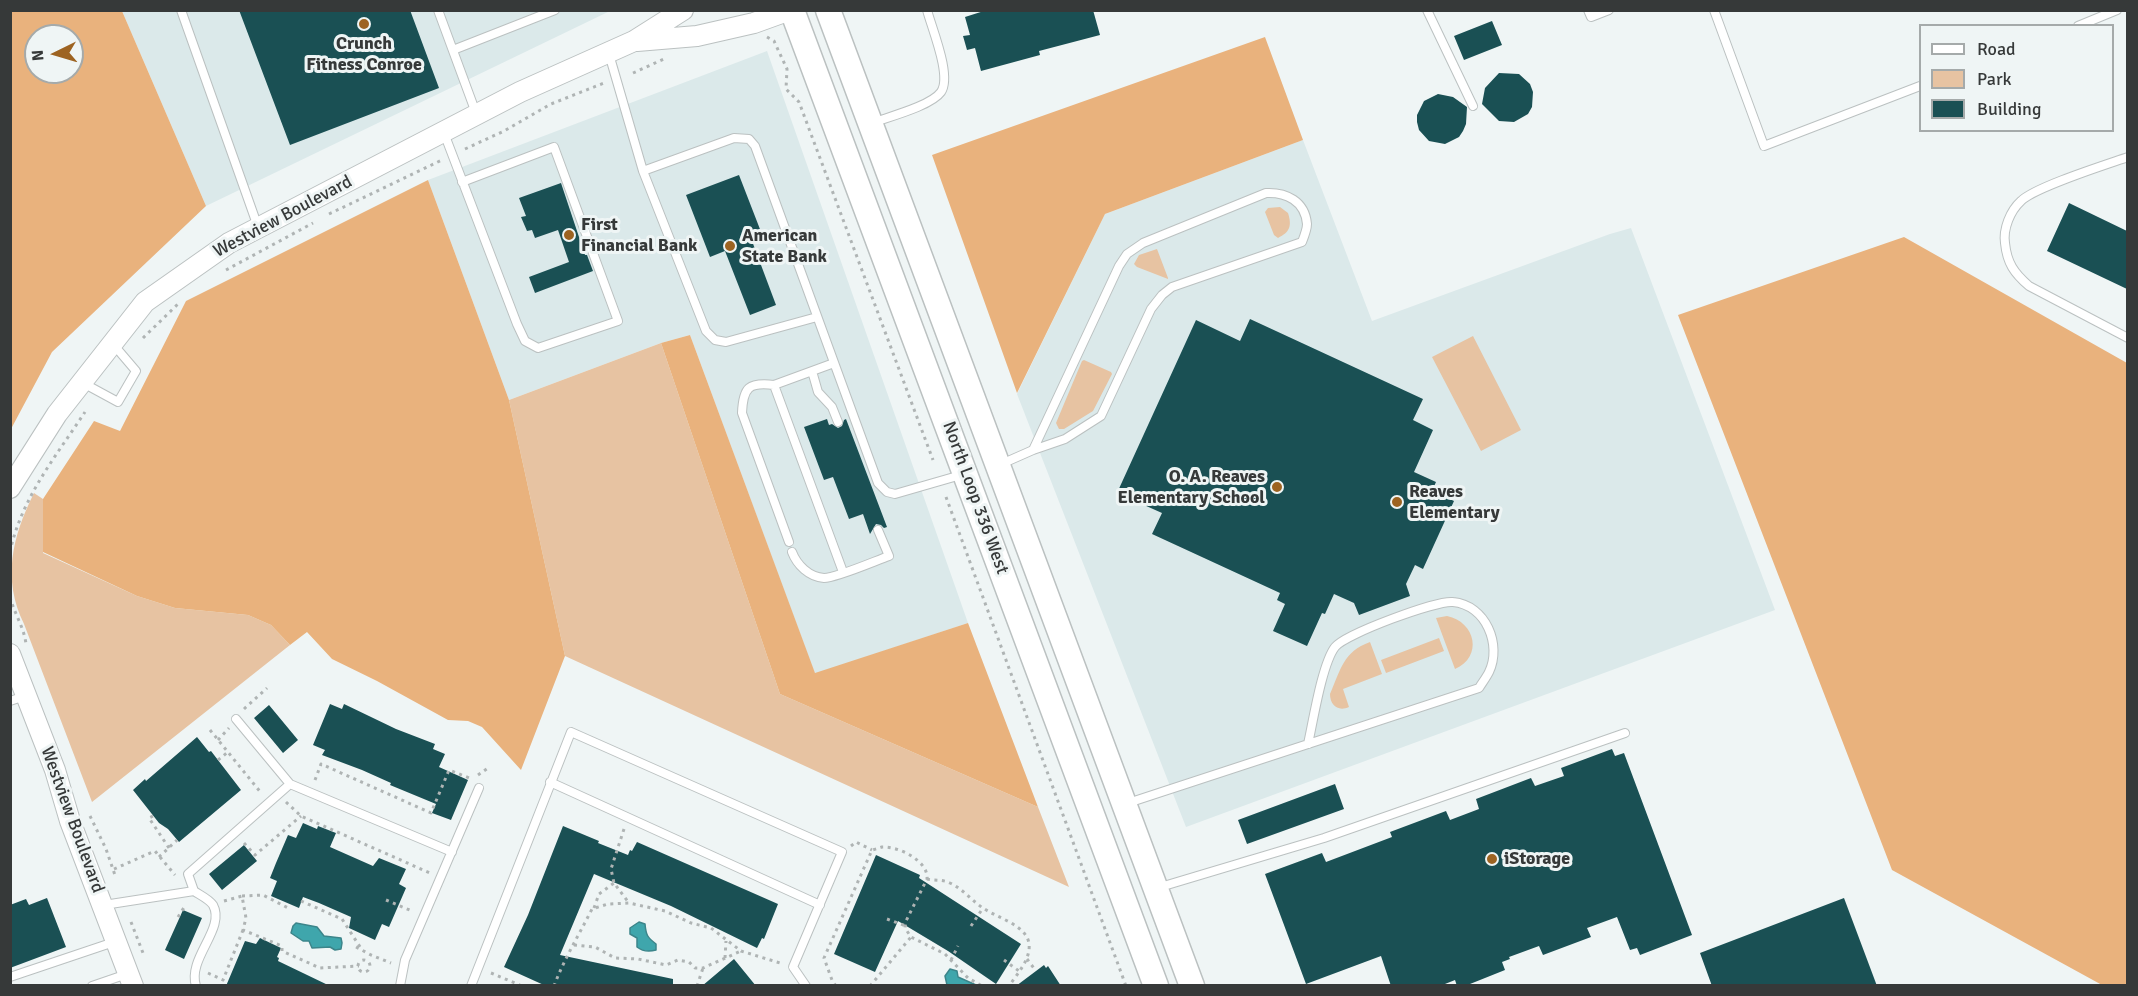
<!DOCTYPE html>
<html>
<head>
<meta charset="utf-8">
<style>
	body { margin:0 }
	#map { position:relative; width:2138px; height:996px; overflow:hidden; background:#eff5f5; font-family:Signika,sans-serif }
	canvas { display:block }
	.frame { position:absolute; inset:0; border:12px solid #363939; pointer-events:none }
	.legend { position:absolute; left:1919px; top:24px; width:195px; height:108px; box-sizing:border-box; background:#eff5f5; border:2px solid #a5aaaa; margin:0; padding:8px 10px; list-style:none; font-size:18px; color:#363939 }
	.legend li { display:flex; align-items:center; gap:12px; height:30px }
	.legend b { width:30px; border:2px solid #a5aaaa }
	.north { position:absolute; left:24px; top:24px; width:60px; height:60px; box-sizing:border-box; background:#eff5f5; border:2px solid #a5aaaa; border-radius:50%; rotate:265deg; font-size:16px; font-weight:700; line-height:24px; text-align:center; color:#363939 }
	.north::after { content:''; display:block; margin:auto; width:21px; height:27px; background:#9d6321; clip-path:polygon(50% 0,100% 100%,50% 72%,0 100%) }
</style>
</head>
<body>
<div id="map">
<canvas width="2138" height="996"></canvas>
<div class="frame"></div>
<ul class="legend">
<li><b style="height:8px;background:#fff"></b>Road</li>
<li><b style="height:16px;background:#e7c3a2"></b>Park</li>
<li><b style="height:16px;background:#1a5054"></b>Building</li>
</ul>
<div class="north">N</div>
</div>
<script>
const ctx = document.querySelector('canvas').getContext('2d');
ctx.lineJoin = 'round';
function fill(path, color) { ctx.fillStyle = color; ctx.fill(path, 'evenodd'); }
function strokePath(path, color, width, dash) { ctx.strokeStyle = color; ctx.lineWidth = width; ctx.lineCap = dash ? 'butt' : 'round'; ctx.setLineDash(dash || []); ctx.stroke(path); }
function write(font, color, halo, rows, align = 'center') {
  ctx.font = font + ' Signika,sans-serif'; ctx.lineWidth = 6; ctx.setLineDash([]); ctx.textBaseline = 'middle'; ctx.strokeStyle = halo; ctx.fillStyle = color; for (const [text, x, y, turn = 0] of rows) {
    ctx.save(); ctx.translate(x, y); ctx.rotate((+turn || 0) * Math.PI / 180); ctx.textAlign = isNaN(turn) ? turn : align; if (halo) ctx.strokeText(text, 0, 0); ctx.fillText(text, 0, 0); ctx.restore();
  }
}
fill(new Path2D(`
	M122 11H610L206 206Z
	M767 51 968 623 815 674 690 335 661 343 509 400 428 180Z
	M1303 140 1372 321 1610 234 1631 228 1775 610 1186 827 1017 394 1105 214Z`), '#dbe9ea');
fill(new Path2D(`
	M1280 207 1288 213C1292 226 1290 232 1278 238L1274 235 1265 212 1268 208Z
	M1157 249 1168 278V279L1137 267 1134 264 1139 255Z
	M1473 336 1521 430 1481 451 1432 357Z
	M661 343 780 694 1038 807 1069 887 565 656 509 400Z
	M1084 360 1111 372 1112 374 1093 411 1064 429H1059L1056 423 1082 361Z
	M34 493 43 499V553L137 596 175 608 248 615 271 625 290 645 92 802 24 624C2 579 12 537 34 493Z
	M1447 616C1476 622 1483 657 1455 669L1436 618Z
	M1439 638 1444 651 1386 673 1381 660Z
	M1370 642 1382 674 1343 689 1349 707C1338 712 1330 705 1330 694 1341 669 1343 652 1370 642Z`), '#e7c3a2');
fill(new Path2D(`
	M11 10 122 11 206 206 52 352 11 429ZM36 36H72V72H36Z
	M1265 37 1303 140 1105 214 1017 393 932 155Z
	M428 180 509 400 565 656 521 770 482 727 468 721 448 720 377 681 332 659 307 632 290 645 271 625 248 615 175 608 137 596 43 552V499L94 421 120 431 186 301Z
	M1904 237 2127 363V985H2102L1892 870 1678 315Z
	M690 335 815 673 968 623 1038 807 780 694 661 343Z`), '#e9b27d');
const water = new Path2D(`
	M639 922 645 924C646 935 647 937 656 944V950C649 952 642 951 637 947V938L630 934V928Z
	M296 923 317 927 324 936 341 938 342 943 341 949 335 950 330 947 312 948 309 941H303L291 933 293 926Z
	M950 969 957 971 958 977 976 985H947L945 976Z`);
fill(water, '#3fa6ac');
strokePath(water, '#3c858a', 1.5);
fill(new Path2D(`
	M239 10H410L439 88 290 145Z
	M987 10H1093L1100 35 1039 51 1040 55 981 71 975 48 967 50 963 36 970 35 965 17Z
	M1492 21 1502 45 1464 60 1454 36Z
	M1499 73 1519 74 1530 84 1533 92 1532 107 1528 114 1514 122 1499 121 1482 104 1485 88Z
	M1438 94 1453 97 1467 107 1466 124 1463 131 1459 137 1445 144 1429 141 1419 130 1417 122V115L1424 101Z
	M739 175 763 237 752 241 776 305 750 315 725 251 710 257 686 195Z
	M561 183 585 255H587L593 271 535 293 529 277 569 262 558 230 535 238 532 230 527 231 521 217 526 216 519 198Z
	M2069 203 2127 231V289L2047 251Z
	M1250 319 1423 399 1413 420 1433 430 1414 472 1436 482 1432 491 1454 501 1423 569 1415 565 1406 584 1410 596 1359 615 1354 603 1334 594 1325 614 1322 613 1307 646 1273 631 1285 604 1277 600 1280 593 1152 534 1162 513 1117 493 1196 320 1240 341Z
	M827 419 829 425 832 424 838 428 842 426 844 420 846 419 887 527 884 528 881 525 876 524 870 534 863 514 849 519 833 477 824 480 804 427Z
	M330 704 342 709 344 704 396 729 435 744 433 749 445 754 439 767 468 780 451 820 432 813 436 804 390 785 391 783 362 770 322 755 325 750 313 745Z
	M269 705 298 740 283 753 254 718Z
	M197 737 209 752 211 751 241 790 179 842 168 829 159 823 133 790 145 779 146 781Z
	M1612 749 1615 756 1624 753 1692 935 1640 955 1637 948 1630 950 1617 917 1587 928 1591 937 1543 955 1539 946 1509 957 1510 959 1502 962 1505 970 1465 986H1457L1455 980 1440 986H1391L1381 956 1306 984 1265 874 1322 853 1326 862 1392 837 1390 832 1446 811 1450 820 1479 809 1476 799 1531 778 1535 786 1564 776 1561 768Z
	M1335 784 1344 809 1247 844 1238 820Z
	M303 823 317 829 318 826 336 833 330 847 373 866 379 858 406 869 399 884 406 888 389 927 382 924 375 940 349 928 351 917 319 903 303 897 299 908 271 896 277 881 270 878 276 863 288 835 296 838Z
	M563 826 599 841 598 843 628 855 630 850 632 851 637 842 778 904 764 939 762 938 757 948 671 906 594 874 560 955 673 979V986H546L504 967 528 915Z
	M244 845 257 861 222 890 209 874Z
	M876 855 920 875 919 878 1021 944 996 984 948 951 898 921 875 972 834 954Z
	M47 898 66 947 10 968V905L26 899 29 905Z
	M1844 898 1877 986H1712L1700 953Z
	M183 910 202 918 184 959 165 950Z
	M260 938 281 948 277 957 279 958 278 961 330 986H226L245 941 256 944Z
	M734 959 756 986H702Z
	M1044 965 1046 968 1048 966 1061 986H1016Z`), '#1a5054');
const service = new Path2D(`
	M181 10 258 227
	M438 10 476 113
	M1427 10 1473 106
	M1588 10 1591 17 1609 10
	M1714 10 1764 146 1920 86
	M2078 26 2117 10
	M453 50 555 10
	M609 54 643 171 734 138 749 139 755 146 878 483 887 492 895 494 961 475
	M872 123C888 117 931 106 941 92 952 76 932 29 927 10
	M444 133 517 324 525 341 538 348 618 321 554 147 462 182
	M2128 157C2105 165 2035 187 2021 201 2010 211 2003 229 2005 243 2007 263 2014 273 2029 286L2128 338
	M643 171 706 331 715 340 726 342 817 317
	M834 363 774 385 843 572
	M812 371 818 392 832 407 838 422
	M83 383 118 402 136 371 113 344
	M774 385C749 382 743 387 742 413L789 542
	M999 465 1033 450 1065 439 1101 416 1151 309 1162 295 1172 287 1302 242C1304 237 1307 229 1307 224 1305 201 1286 192 1266 193L1143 243 1127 254 1119 266 1033 450
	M792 552C797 565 809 577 824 578 836 578 875 561 889 556L878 530
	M10 701 25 696
	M236 719 290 784 452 852
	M550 782 820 905
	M1128 803 1479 688C1482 683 1486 678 1489 672 1502 645 1486 605 1453 602 1437 600 1345 634 1335 647 1322 664 1313 722 1308 744
	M1157 888 1324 838 1625 733
	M194 891C200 895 209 899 213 905 226 929 187 958 196 986
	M104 905 194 891 188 874 290 784
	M10 977 114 942
	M92 986 127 974
	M400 986 405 960 479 788
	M471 986 571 732 842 852 793 967 806 986`);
const tertiary = new Path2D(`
	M637 41 697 36 754 23 790 10
	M10 488 57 414 145 302 229 243 520 92 634 41 683 10
	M10 654 55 770 70 821 133 986`);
const primary = new Path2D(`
	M792 10 1156 986
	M828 10 1192 986`);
strokePath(service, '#bbc1c1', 10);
strokePath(tertiary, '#bbc1c1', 22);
strokePath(primary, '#bbc1c1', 27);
strokePath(new Path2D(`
	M767 37 774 41 787 69 786 89 799 102 933 460
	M633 73 664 59
	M465 149 504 131 551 104 604 83
	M329 214 442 160
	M226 270 313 223
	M143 338 179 303
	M946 497 1126 986
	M10 552C21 499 56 456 85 412
	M10 597C14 613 24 627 26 644
	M244 709 267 688
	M210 730 262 794
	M218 740 229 728
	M218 760 228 752
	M478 775 488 768
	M315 780 321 764 431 813 449 770 472 779
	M286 802 301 816 430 873
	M90 816 106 849 116 878
	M153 816 149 818 169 848
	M624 829 611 869 614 883 629 903
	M244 843 255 855 301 816
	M851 846 856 842 872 850
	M159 857 177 840
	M114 869 155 851 175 875
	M927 879C934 881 942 879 950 883 963 889 971 900 983 908 997 918 1027 925 1029 944 1031 959 1017 974 1009 986
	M242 896 263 895 290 909
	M386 900 412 911
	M224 901 242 896 246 918 243 930 282 946V951L320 968 359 966
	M301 901 342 919 362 950
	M594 908 599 894 614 883
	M178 917 185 906
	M887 919 906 926
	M131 922 143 953
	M971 926 983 908
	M574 945 595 947 615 958 638 959 666 965 678 960 689 962 695 968H703L741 951
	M356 947 371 955 391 963
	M725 958 726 941
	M1027 959 1036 971
	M951 960 958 946
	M1004 960 1019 971
	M358 966a6 6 0 1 1 12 0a6 6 0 1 1-12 0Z
	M208 973 223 980 243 930
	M491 973 522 986
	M554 986C564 959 579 935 592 909L608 904 629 903 665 911 691 923 711 928 741 951 780 963
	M697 986 703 968
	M836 986 832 980 824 958 872 850C876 849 879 848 882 847 898 846 929 861 927 879L906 921 905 928 911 937 945 954 968 978 982 986
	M870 986 911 937`), '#afb4b4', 3, [3, 4.5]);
strokePath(service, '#fff', 8);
strokePath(tertiary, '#fff', 20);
strokePath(primary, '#fff', 24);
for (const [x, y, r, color] of [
	[364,24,6,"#9d6321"],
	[569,235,6,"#9d6321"],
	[730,246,6,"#9d6321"],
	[1277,487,6,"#9d6321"],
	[1397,502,6,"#9d6321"],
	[1492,859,6,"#9d6321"]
]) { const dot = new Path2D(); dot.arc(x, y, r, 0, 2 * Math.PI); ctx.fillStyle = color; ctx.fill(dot); strokePath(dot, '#eff5f5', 2); }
write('bold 18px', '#363939', '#eff5f5', [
	["Crunch",364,44,"center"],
	["Fitness Conroe",364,65,"center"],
	["First",581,225],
	["Financial Bank",581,246],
	["American",742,236],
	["State Bank",742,257],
	["O. A. Reaves",1265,477,"right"],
	["Elementary School",1265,498,"right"],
	["Reaves",1409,492],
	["Elementary",1409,513],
	["iStorage",1504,859]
], 'left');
write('18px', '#363939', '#eff5f5', [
	["Westview Boulevard",283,217,-28],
	["North Loop 336 West",975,498,70],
	["Westview Boulevard",72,820,70]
]);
</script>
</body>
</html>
